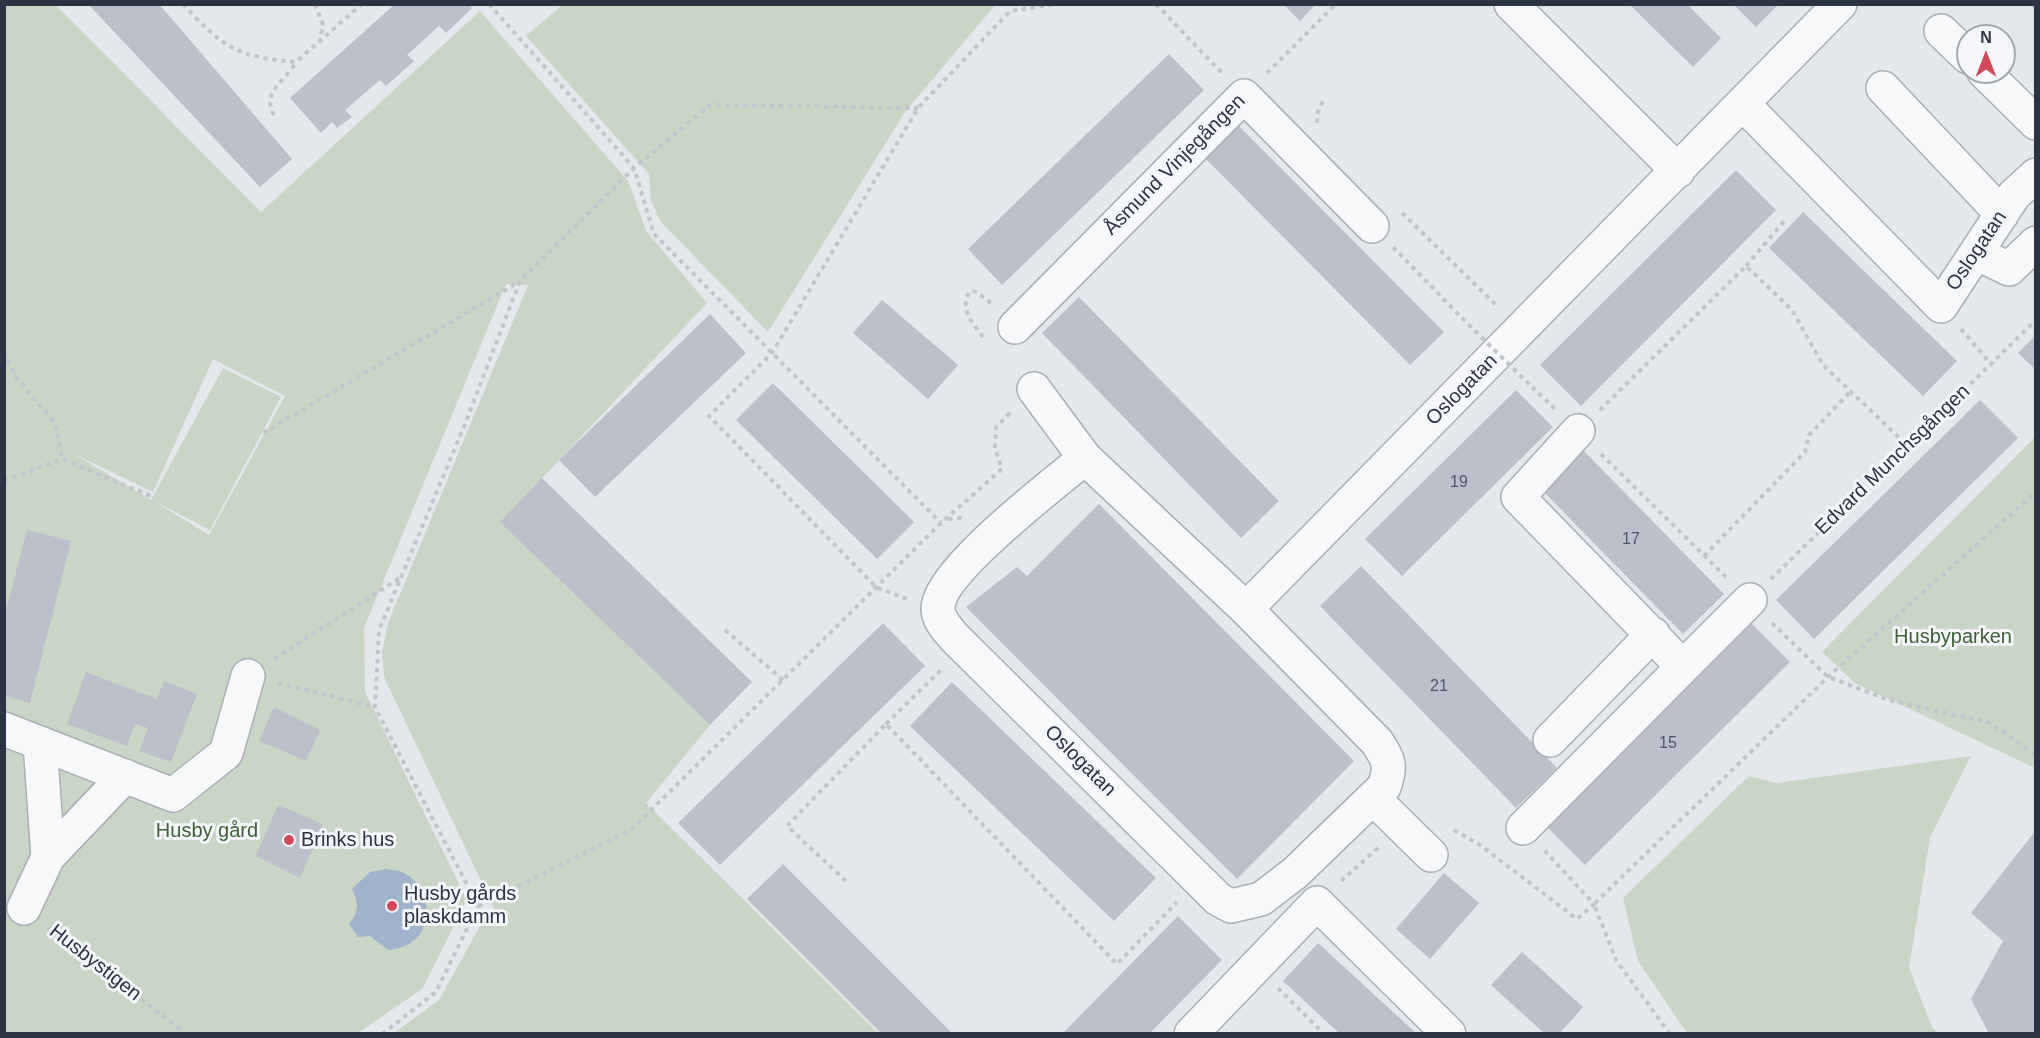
<!DOCTYPE html>
<html>
<head>
<meta charset="utf-8">
<style>
	body { margin:0 }
	#map { position:relative; width:2040px; height:1038px; overflow:hidden; background:#e4e7ec; font-family:Helvetica,sans-serif }
	canvas { display:block }
	.frame { position:absolute; inset:0; border:6px solid #2b3445; pointer-events:none }
	.north { position:absolute; left:1956px; top:24px; width:60px; height:60px; box-sizing:border-box; background:#f4f6f9; border:2px solid #a4a8b1; border-radius:50%; rotate:0deg; font-size:16px; font-weight:700; line-height:24px; text-align:center; color:#2b3445 }
	.north::after { content:''; display:block; margin:auto; width:21px; height:27px; background:#d1495b; clip-path:polygon(50% 0,100% 100%,50% 72%,0 100%) }
</style>
</head>
<body>
<div id="map">
<canvas width="2040" height="1038"></canvas>
<div class="frame"></div>
<div class="north">N</div>
</div>
<script>
const ctx = document.querySelector('canvas').getContext('2d');
ctx.lineJoin = 'round';
function fill(path, color) { ctx.fillStyle = color; ctx.fill(path, 'evenodd'); }
function strokePath(path, color, width, dash) { ctx.strokeStyle = color; ctx.lineWidth = width; ctx.lineCap = dash ? 'butt' : 'round'; ctx.setLineDash(dash || []); ctx.stroke(path); }
function write(font, color, halo, rows, align = 'center') {
  ctx.font = font + ' Helvetica,sans-serif'; ctx.lineWidth = 6; ctx.setLineDash([]); ctx.textBaseline = 'middle'; ctx.strokeStyle = halo; ctx.fillStyle = color; for (const [text, x, y, turn = 0] of rows) {
    ctx.save(); ctx.translate(x, y); ctx.rotate((+turn || 0) * Math.PI / 180); ctx.textAlign = isNaN(turn) ? turn : align; if (halo) ctx.strokeText(text, 0, 0); ctx.fillText(text, 0, 0); ctx.restore();
  }
}
fill(new Path2D(`
	M5 5H56L261 212 480 11 628 181 646 231 707 303 501 522 710 725 646 803 878 1033H394L439 1000 486 915 494 908 384 677 382 652 388 623 528 285 506 284 364 628 365 692 467 900 422 989 358 1033 5 1034ZM213 359 285 396 209 535 154 501 210 530 281 397 223 368 151 500 72 453 153 492Z
	M562 5V4L995 5 905 112 768 332 661 222 651 201 649 174 526 36Z
	M2035 437V768L1855 683 1822 652Z
	M1971 756 1930 838 1909 968 1933 1029 1939 1033H1687L1638 961 1623 898 1749 776 1777 783Z`), '#c9d6c5');
fill(new Path2D(`
	M386 869C392 870 399 870 404 873 431 887 436 931 407 945 401 948 394 949 388 950L370 936 358 937 349 924C359 911 359 904 352 889L370 872Z`), '#9fb4cc');
fill(new Path2D(`
	M88 4H159L292 159 260 187Z
	M395 4H468L472 8 446 33 439 26 407 55 414 61 386 86 380 80 345 110 352 117 337 128 332 122 321 133 290 98Z
	M1283 4H1316L1300 21Z
	M1629 4H1687L1721 38 1693 67Z
	M1733 4H1779L1756 27Z
	M1169 54 1204 90 1002 285 968 249Z
	M1237 124 1444 332 1410 365 1204 157Z
	M1736 170 1776 210 1581 406 1540 365Z
	M1803 212 1957 361 1923 396 1769 248Z
	M1079 297 1279 501 1241 538 1042 333Z
	M882 300 958 365 928 399 853 333Z
	M710 314 746 353 595 497 559 460Z
	M2036 335V370L2018 353Z
	M773 383 914 522 877 559 736 420Z
	M1516 390 1553 427 1402 576 1365 539Z
	M1980 400 2018 438 1814 639 1776 600Z
	M1579 446 1724 594 1683 634 1538 486Z
	M542 478 752 682 710 725 500 522Z
	M1099 504 1354 761 1237 879 966 607 1017 567 1027 576Z
	M27 530 71 541 30 703 4 696V618Z
	M1361 566 1557 768 1516 808 1320 606Z
	M883 623 925 666 720 865 678 823Z
	M1751 623 1790 662 1585 865 1546 826Z
	M86 672 157 699 164 681 197 694 171 762 139 751 148 728 135 724 127 746 67 724Z
	M952 682 1156 878 1114 921 910 726Z
	M274 707 320 730 306 761 259 741Z
	M278 805 323 824 300 878 256 856Z
	M2036 830V1034H1989L1971 999 2003 941 1971 913Z
	M783 864 953 1034H882L747 899Z
	M1444 873 1479 903 1430 959 1396 929Z
	M1178 916 1222 960 1149 1034H1062Z
	M1318 943 1417 1034H1340L1283 981Z
	M1522 952 1583 1007 1559 1034H1545L1491 985Z`), '#bbc0ca');
const street = new Path2D(`
	M1511 4 1678 171
	M1941 31 1968 57
	M1984 72 2036 123
	M1883 88 2002 214
	M1744 105 1941 306 2014 195 2036 175
	M1976 253 2009 269 2036 243
	M1015 327 1244 96 1372 226
	M1034 389 1085 458
	M1578 431 1518 497 1683 667 1750 600
	M1246 609 1377 742C1389 761 1392 765 1384 787L1295 873 1261 899 1231 906 1218 899 955 638C948 630 939 621 938 610 936 573 1055 483 1085 458L1246 609 1840 4
	M4 729 173 795 226 753 248 676
	M1550 740 1653 634
	M40 743 48 857
	M1373 798 1431 855
	M1523 828 1683 667
	M24 908 48 857 125 776
	M1191 1034 1317 903 1449 1034`);
strokePath(street, '#a9aeb7', 36);
strokePath(new Path2D(`
	M183 4C223 48 237 57 296 62L362 4
	M315 4 323 25 320 40
	M489 4 634 168 654 234 941 523
	M1156 4 1222 73
	M2032 4 2036 8
	M1267 73 1336 4
	M274 115C260 92 288 79 296 62
	M1317 123 1318 111 1324 99
	M1402 213 1497 306
	M1393 247 1462 318
	M1746 266 1786 219
	M1961 329 1991 364
	M983 337C972 322 959 309 970 291L977 292 992 304
	M4 352 16 377 55 423 62 459 153 497
	M1532 387 1555 409
	M1600 410 1746 266 1792 310 1823 365 1908 446
	M263 433 519 282
	M1601 454 1726 577
	M4 481 62 459
	M948 519 961 518 964 521
	M1704 556 1805 452 1809 435 1851 391
	M1771 579 2036 320
	M907 599 876 587 709 416 772 353 918 108 1010 11 1056 4
	M1772 623 1828 677 1889 700 1990 723 2036 755
	M725 630 783 680
	M274 659 401 577
	M278 683 375 707
	M886 724 941 670
	M1454 830 1480 845 1577 919 1594 904 1544 850
	M846 881 787 826 886 724 1117 964 1177 902
	M1341 881 1378 848
	M478 906 631 830 941 523 1002 469 995 448 996 427 1012 411
	M49 927 186 1034
	M1278 988 1324 1034
	M382 1034 436 992 478 906 375 707 379 630 465 424 520 281 634 168 710 105 918 108
	M1670 1034 1616 960 1594 904 1828 677 2036 492`), '#c2c5cb', 4, [4.5, 4.5]);
strokePath(street, '#f7f8fa', 33);
strokePath(new Path2D(`
	M1462 318 1532 387`), '#c2c5cb', 4, [4.5, 4.5]);
for (const [x, y, r, color] of [
	[289,840,6,"#d1495b"],
	[392,906,6,"#d1495b"]
]) { const dot = new Path2D(); dot.arc(x, y, r, 0, 2 * Math.PI); ctx.fillStyle = color; ctx.fill(dot); strokePath(dot, '#f4f6f9', 2); }
write('16px', '#4f5766', null, [
	["19",1459,483],
	["17",1631,540],
	["21",1439,687],
	["15",1668,744]
]);
write('20px', '#2b3445', '#f4f6f9', [
	["Åsmund Vinjegången",1175,165,-45],
	["Oslogatan",1977,251,-56],
	["Oslogatan",1462,390,-45],
	["Edvard Munchsgången",1893,460,-44],
	["Oslogatan",1080,761,45],
	["Husbystigen",95,963,38]
]);
write('20px', '#3f6138', '#f4f6f9', [
	["Husbyparken",1953,637],
	["Husby gård",207,831]
]);
write('20px', '#2b3445', '#f4f6f9', [
	["Brinks hus",301,840],
	["Husby gårds",404,894],
	["plaskdamm",404,917]
], 'left');
</script>
</body>
</html>
